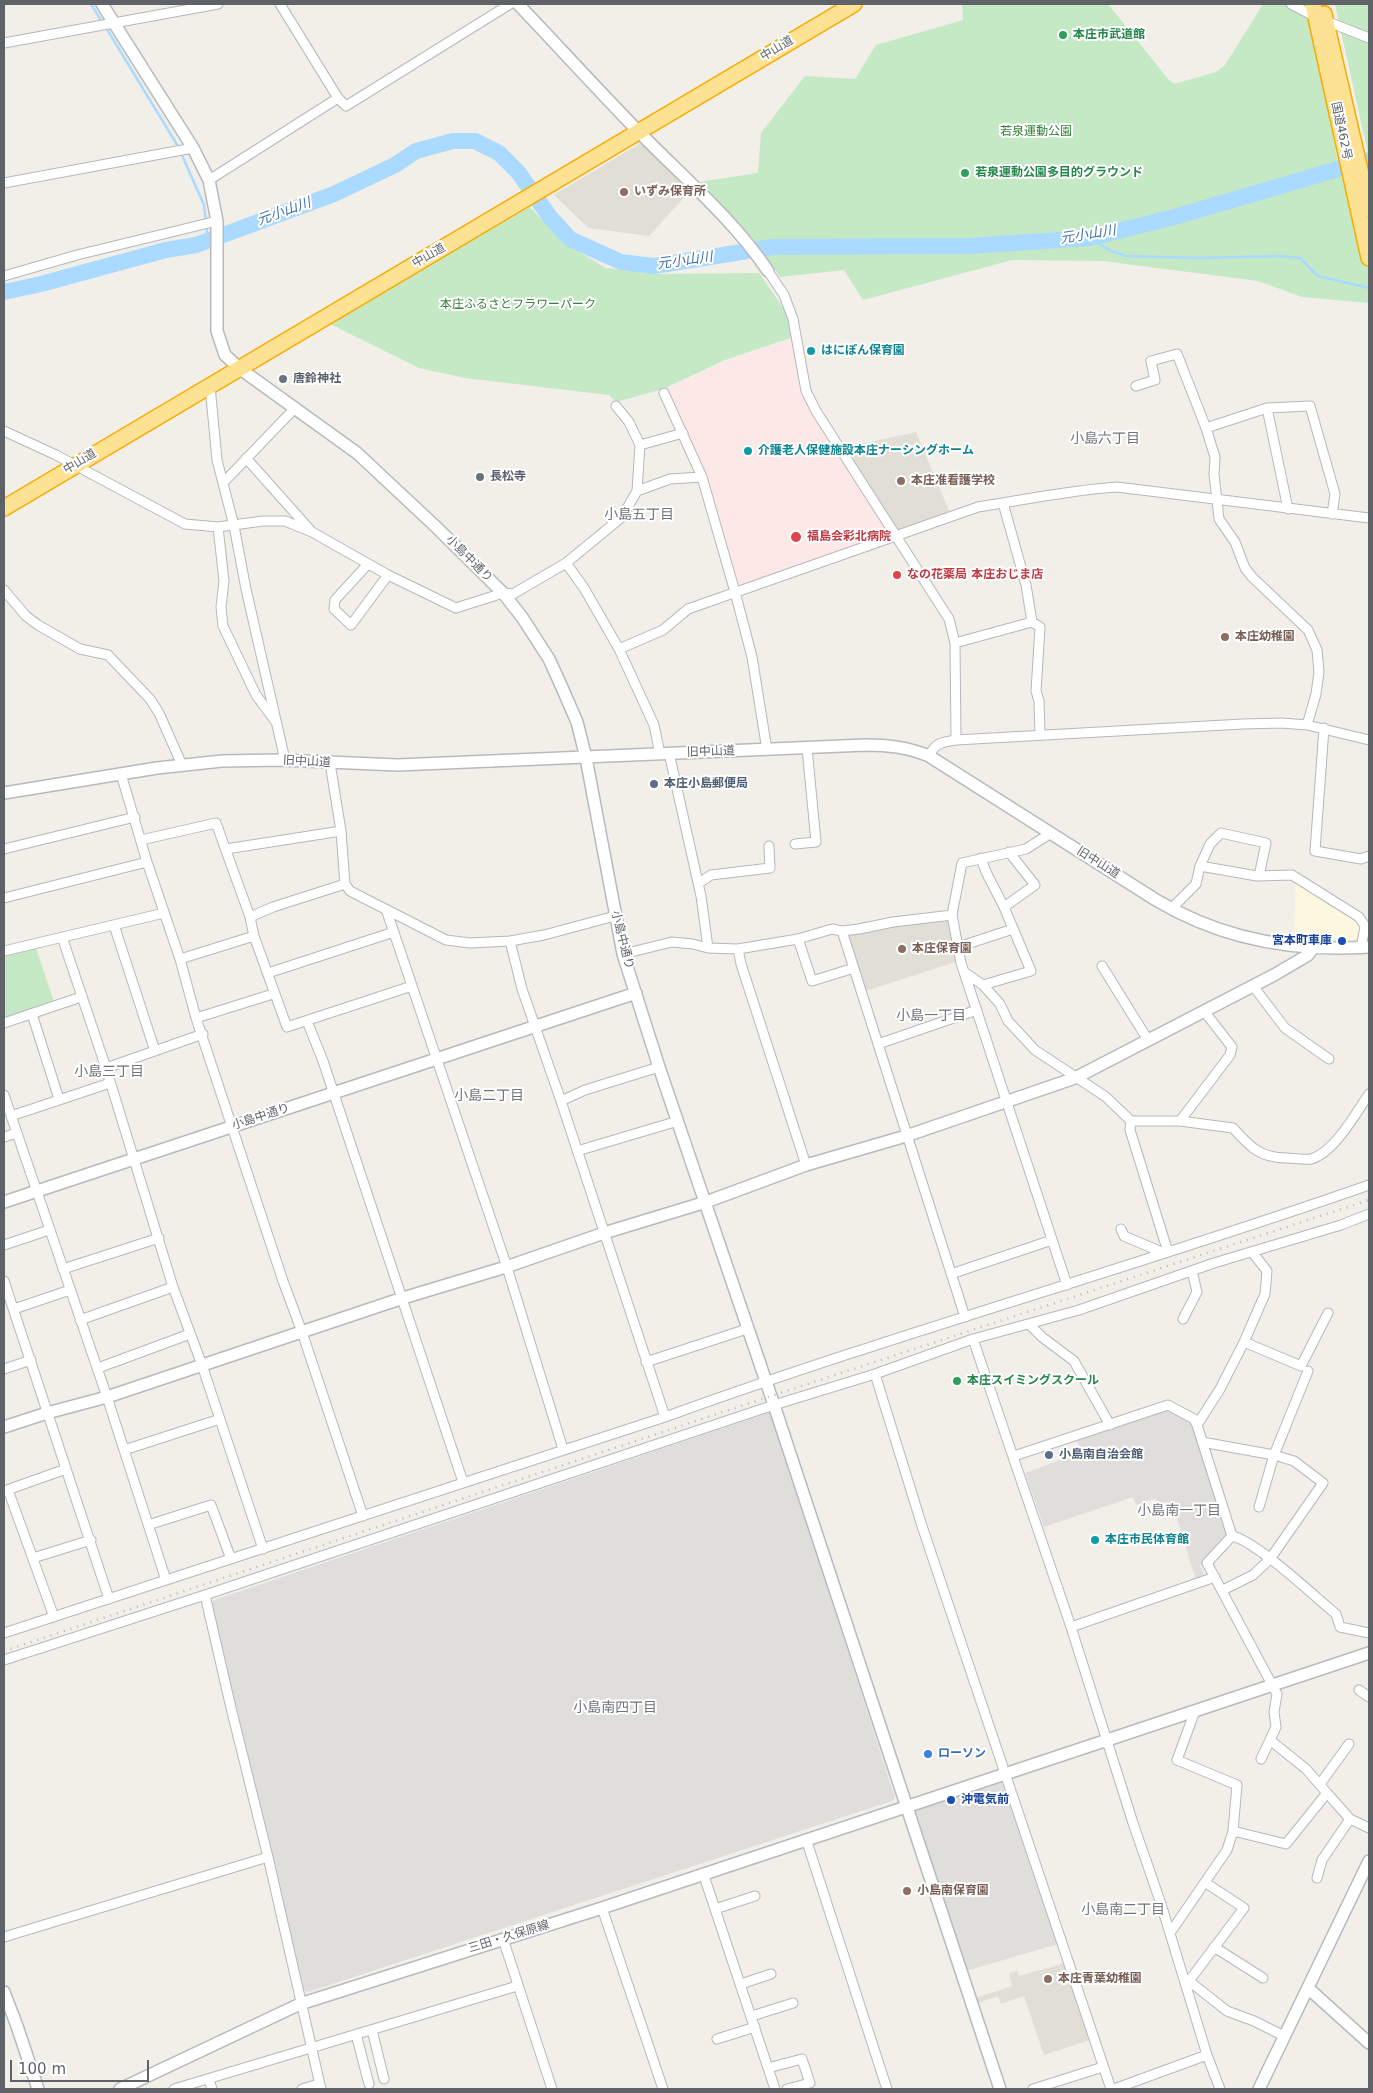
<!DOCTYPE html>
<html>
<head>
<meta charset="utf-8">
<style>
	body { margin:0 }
	#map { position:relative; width:1373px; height:2093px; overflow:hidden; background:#f1efe8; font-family:"DejaVu Sans",sans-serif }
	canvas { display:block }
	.frame { position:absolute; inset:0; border:5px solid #5f6368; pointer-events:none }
	.scale { position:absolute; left:10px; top:2060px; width:139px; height:22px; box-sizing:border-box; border:2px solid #5f6368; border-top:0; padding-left:6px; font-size:15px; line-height:18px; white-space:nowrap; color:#5f6368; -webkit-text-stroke:4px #fff; paint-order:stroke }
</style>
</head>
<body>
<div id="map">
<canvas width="1373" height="2093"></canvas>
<div class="frame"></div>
<div class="scale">100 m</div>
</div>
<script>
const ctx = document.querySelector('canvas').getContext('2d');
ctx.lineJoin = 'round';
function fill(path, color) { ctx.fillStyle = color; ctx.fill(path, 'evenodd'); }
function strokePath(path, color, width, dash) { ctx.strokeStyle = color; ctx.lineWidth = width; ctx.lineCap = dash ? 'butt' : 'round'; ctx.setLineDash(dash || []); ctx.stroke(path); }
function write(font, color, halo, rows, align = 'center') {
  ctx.font = font + ' "DejaVu Sans","Noto Sans JP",sans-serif'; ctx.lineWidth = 4; ctx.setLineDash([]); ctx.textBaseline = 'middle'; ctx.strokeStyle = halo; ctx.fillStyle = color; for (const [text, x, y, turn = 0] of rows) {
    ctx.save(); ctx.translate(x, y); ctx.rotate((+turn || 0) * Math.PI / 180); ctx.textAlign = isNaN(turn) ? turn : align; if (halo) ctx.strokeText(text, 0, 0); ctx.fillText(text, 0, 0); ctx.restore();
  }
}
fill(new Path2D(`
	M1296 880 1338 904 1360 923V940L1319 941 1294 937Z`), '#fef7e0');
fill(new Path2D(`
	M1169 1409 1191 1420 1227 1534 1225 1539 1210 1553 1200 1566 1204 1574 1196 1580 1172 1503 1159 1507 1156 1498 1136 1505 1133 1497 1044 1527 1025 1473 1081 1452 1077 1441Z
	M771 1412 895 1798 892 1801 308 1992 303 1990 211 1605 214 1600Z
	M1004 1782 1058 1944 966 1971 914 1811Z`), '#e0deda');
fill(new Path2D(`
	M639 144 644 145 691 190 649 236 588 228 554 195Z
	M916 432 950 513 902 530 896 528 845 450 847 447Z
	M950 917 956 962 865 991 846 935 848 932Z
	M1065 1963 1090 2040 1044 2055 1024 1996 1001 2004 998 1996 978 2003 976 1998 1012 1986 1009 1973 1017 1971 1019 1976Z`), '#e1ded6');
fill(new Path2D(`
	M793 339 799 384 813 415 891 533 739 587 735 586 707 481 665 390 726 361Z`), '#fce8e6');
fill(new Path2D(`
	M962 4H1108L1168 79 1174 84 1216 72 1225 65 1263 4H1284L1311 18 1336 153 1354 223 1369 218V303L1302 297 1258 281 1103 261 1012 260 863 300 844 270 780 277 758 244 699 182 758 173 761 133 805 76 855 79 876 45 963 20Z
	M1335 4H1369V158Z
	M530 207 546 224 576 250 606 268 656 274 759 273 784 309 793 337 725 360 663 389 616 402 609 395 465 378 419 368 328 323Z
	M36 948 54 1002 4 1018V955Z`), '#c5e8c5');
strokePath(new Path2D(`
	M91 4 102 22
	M105 26 179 148
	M181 153 204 205 208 241
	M1090 238 1111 251 1126 256 1197 258 1280 256 1300 258 1318 276 1369 288`), '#aadaff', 2.5);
strokePath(new Path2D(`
	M4 292 41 284 166 250 196 245 334 194 395 165 416 151 453 141H475L499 153 518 172 550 217 570 239 621 262 654 266 773 247 969 246 1090 238 1178 216 1369 160`), '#aadaff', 16);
const street = new Path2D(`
	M280 4 338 98 346 106 510 4
	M1291 4 1316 17 1369 38
	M4 43 218 4
	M209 180 338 98
	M4 183 193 148
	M768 271 784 295 793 319 806 391 816 411 949 619 955 643 956 740
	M4 276 77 255 217 221
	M210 386 217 460 234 526 246 589 285 760
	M1136 386 1155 380 1151 361 1177 354 1206 428
	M664 393 702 477 735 592 752 657 767 750
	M1267 408 1288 509
	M4 431 56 455 185 524 218 527 263 521H285L312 532 388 575 456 608 503 593 513 594 566 563 622 517 637 491 640 445 629 422 616 406
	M640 445 683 433
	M246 458 311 531
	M223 483 294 409
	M637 491 670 479 702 477
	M1003 503 1026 585 1032 622
	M218 527 224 581 221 607 223 626 256 695 276 722
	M566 563 584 588 619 649 654 725 660 754
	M368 564 335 600 334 609 351 625 388 575
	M4 590 26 616 38 625 80 649 108 655 150 699 159 713 182 765
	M955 643 1032 622 1040 627 1036 691 1039 701 1040 734
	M619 649 663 630 688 609 978 507C1024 500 1070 490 1117 487L1369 518
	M1307 725 1316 694 1319 672 1317 650 1308 630 1252 577 1245 568 1235 542 1219 519 1214 474 1215 457 1206 428 1267 408 1310 406 1335 494 1332 514
	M1324 728 1315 851 1361 859 1369 856
	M669 753 701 896 708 948
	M929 756C935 743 942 742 956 740L1243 724 1282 723 1307 725 1369 740
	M330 763 341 831 345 884 350 891 446 940 470 943 510 941 544 935 615 916
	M121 774 147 862 180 959 196 1018 283 1281 302 1332 363 1516
	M1051 833 1026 849 962 863 952 915 961 963 1067 1285
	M141 840 216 823 250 917 254 936 287 1027 412 986
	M795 844 816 842 807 748
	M4 849 135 817
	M226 849 341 831
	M981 858 986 872 1004 907 1031 971 983 985
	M1200 866 1210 844 1221 833 1266 843 1259 876
	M699 883 711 875 770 868 769 846
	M4 898 147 862
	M1004 907 1035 885 1009 852
	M386 909 506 1264 563 1449
	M1171 909 1196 884 1200 866 1257 876 1292 875 1359 917 1365 926 1361 948
	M250 917 273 907 345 884
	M114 925 155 1051
	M842 931 965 1317
	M62 937 106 1068 173 1287 202 1365 263 1549
	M798 939 812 981 854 968
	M510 941 522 989 561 1101 665 1417
	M958 947 1013 929
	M738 949 741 964 806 1165
	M4 951 164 913
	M623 954 672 942 693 944 708 948 738 949 798 939 832 929 842 931 859 929 893 922 952 915
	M180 959 254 936
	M1102 966 1148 1040
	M964 972 983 985 1000 1004 1008 1021 1035 1050 1106 1097 1131 1121H1180L1233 1128C1250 1147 1260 1158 1287 1158 1294 1158 1304 1160 1311 1159 1334 1153 1356 1113 1369 1094
	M268 973 394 932
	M1253 986 1285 1028 1329 1059
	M32 1014 59 1099
	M196 1018 273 994
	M307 1021 323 1061 463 1482
	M4 1023 81 997
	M878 1044 977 1010
	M106 1068 203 1034
	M4 1095 107 1397 166 1580
	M561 1101 585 1090 659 1067
	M11 1116 110 1083
	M1131 1121 1130 1130 1168 1252
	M1180 1121 1230 1055 1232 1047 1204 1011
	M4 1137 17 1133
	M577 1151 678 1121
	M1121 1229 1124 1236 1159 1251 1161 1254
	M4 1245 49 1230
	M63 1269 159 1238
	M951 1274 1052 1240
	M4 1281 109 1599
	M14 1309 70 1290
	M1183 1319 1197 1292 1192 1271
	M80 1320 173 1287
	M1029 1324 1042 1337 1074 1361 1110 1425
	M973 1339 1071 1627 1133 1823 1161 1904 1207 2055 1220 2089
	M1244 1342 1301 1366 1328 1313
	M646 1362 747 1329
	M98 1368 190 1334
	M4 1369 31 1360
	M875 1374 922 1526 1111 2089
	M1197 1425 1220 1389 1244 1342 1265 1294 1267 1271 1252 1252
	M1202 1442 1274 1455 1294 1461 1323 1483 1270 1559 1253 1575 1223 1590
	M124 1450 220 1419
	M1014 1456 1168 1405 1194 1419 1197 1425 1232 1536 1207 1563 1277 1694 1274 1712 1276 1727 1270 1740 1306 1769 1327 1793
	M8 1490 54 1617
	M4 1491 66 1469
	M1259 1507 1274 1455 1308 1371
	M148 1525 211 1505 231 1559
	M1232 1536C1256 1541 1314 1596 1336 1614L1340 1627 1369 1633
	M33 1558 91 1540
	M205 1595 231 1708 268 1857 321 2089
	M1071 1627 1215 1577
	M4 1633 665 1417C897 1333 1136 1267 1369 1185
	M4 1660 205 1595 774 1405 875 1374 973 1339 1079 1310 1214 1263 1341 1225 1369 1214
	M1359 1690 1369 1697
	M1261 1759 1270 1740
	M1320 1784 1349 1744
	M1233 1831 1286 1844 1327 1793 1350 1819 1369 1828
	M806 1839 887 2089
	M703 1873 775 2089
	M1317 1878 1322 1860 1350 1819
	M602 1908 663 2089
	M715 1909 755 1896
	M1170 1933 1227 1850 1233 1831 1237 1785 1177 1760 1195 1711
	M4 1937 268 1857
	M503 1939 552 2089
	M1214 1947 1263 1978
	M1189 1981 1227 2011 1254 2021 1284 2036
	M741 1984 771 1974
	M1186 1985 1244 1908 1206 1883
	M752 2016 793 2003
	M372 2030 384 2079
	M356 2034 369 2084
	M717 2039 755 2027
	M768 2068 802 2059 810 2083 787 2089
	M209 2079 212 2089
	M174 2089 517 1986
	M302 2089 319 2084
	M1033 2089 1103 2067
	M1114 2089 1207 2055`);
const secondary = new Path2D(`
	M102 4 193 148 209 180 217 221V331L225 355 239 368 357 453 434 525 503 593 522 617 549 659 560 683 577 722 586 758 623 954 659 1067 774 1405 1000 2089
	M518 4C558 46 598 90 639 132 683 177 732 218 768 271
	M4 793 157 768 222 761 281 760 398 765 865 745C888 745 907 747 929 756L1156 900C1221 939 1295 952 1369 947
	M4 1202 636 993
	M4 1427 47 1413 107 1397 403 1298 506 1267 604 1233 706 1202 806 1165 906 1136 1075 1078 1274 975 1308 955 1313 948
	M1308 1988 1369 2043
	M4 1992 17 2026 38 2089
	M120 2089 300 2004 602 1908 1369 1653
	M1259 2089 1369 1861`);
const highway = new Path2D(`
	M1313 4 1369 258
	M1324 14 1369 209
	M4 508 854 4`);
strokePath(street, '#b5b8bc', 11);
strokePath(secondary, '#b6babf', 14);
strokePath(highway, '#f9ab00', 18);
strokePath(street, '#fff', 9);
strokePath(secondary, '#fff', 11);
strokePath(highway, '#fde293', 15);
strokePath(new Path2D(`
	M4 1651 771 1396 1369 1200`), '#b6b7b8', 2.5, [1, 6]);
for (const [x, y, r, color] of [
	[1063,35,5,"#2e9e5b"],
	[965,173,5,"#2e9e5b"],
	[624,192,5,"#8d6e63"],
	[811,351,5,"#0f9aa8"],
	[283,379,5,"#6b7280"],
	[748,451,5,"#0f9aa8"],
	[480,477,5,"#6b7280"],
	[901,481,5,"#8d6e63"],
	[796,537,6,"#e0444e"],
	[897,575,5,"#e0444e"],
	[1225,637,5,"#8d6e63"],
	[654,784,5,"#5c6f8a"],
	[1342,941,5,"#1a4fb4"],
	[902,949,5,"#8d6e63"],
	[957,1381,5,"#2e9e5b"],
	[1049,1455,5,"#5c6f8a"],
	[1095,1540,5,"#0f9aa8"],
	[928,1754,5,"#3f7fe0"],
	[951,1800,5,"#1a4fb4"],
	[907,1891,5,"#8d6e63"],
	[1048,1979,5,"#8d6e63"]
]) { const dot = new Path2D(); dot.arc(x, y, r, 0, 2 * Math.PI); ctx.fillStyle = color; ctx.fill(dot); strokePath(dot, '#fff', 2); }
write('bold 12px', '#27864d', '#fff', [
	["本庄市武道館",1073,35],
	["若泉運動公園多目的グラウンド",975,173],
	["本庄スイミングスクール",967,1381]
], 'left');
write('12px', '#5f6368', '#fff', [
	["中山道",777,49,-31],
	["国道462号",1341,131,78],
	["中山道",429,256,-30],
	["中山道",80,462,-31],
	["小島中通り",469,559,45],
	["旧中山道",711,752,-2],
	["旧中山道",307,762,3],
	["旧中山道",1098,863,32],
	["小島中通り",622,940,76],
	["小島中通り",261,1117,-18],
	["三田・久保原線",509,1937,-17]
]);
write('12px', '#348238', '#fff', [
	["若泉運動公園",1036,132],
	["本庄ふるさとフラワーパーク",518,305]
]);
write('bold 12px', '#785e54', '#fff', [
	["いずみ保育所",634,192],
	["本庄准看護学校",911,481],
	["本庄幼稚園",1235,637],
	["本庄保育園",912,949],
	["小島南保育園",917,1891],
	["本庄青葉幼稚園",1058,1979]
], 'left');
write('bold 12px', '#0d838f', '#fff', [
	["はにぽん保育園",821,351],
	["介護老人保健施設本庄ナーシングホーム",758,451],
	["本庄市民体育館",1105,1540]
], 'left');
write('bold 12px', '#5b616d', '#fff', [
	["唐鈴神社",293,379],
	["長松寺",490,477]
], 'left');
write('bold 12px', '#be3a42', '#fff', [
	["福島会彩北病院",807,537],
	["なの花薬局 本庄おじま店",907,575]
], 'left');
write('bold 12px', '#4e5e75', '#fff', [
	["本庄小島郵便局",664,784],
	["小島南自治会館",1059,1455]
], 'left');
write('bold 12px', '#164399', '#fff', [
	["宮本町車庫",1332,941],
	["沖電気前",961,1800,"left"]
], 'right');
write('bold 12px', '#366cbe', '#fff', [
	["ローソン",938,1754]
], 'left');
write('italic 14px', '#4174aa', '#fff', [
	["元小山川",284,212,-20],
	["元小山川",1088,235,-9],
	["元小山川",685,261,-8]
]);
write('14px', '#70757a', '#fff', [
	["小島六丁目",1105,439],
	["小島五丁目",639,515],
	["小島一丁目",931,1016],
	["小島三丁目",109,1072],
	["小島二丁目",489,1096],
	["小島南一丁目",1179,1511],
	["小島南四丁目",615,1708],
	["小島南二丁目",1123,1910]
]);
</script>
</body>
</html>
